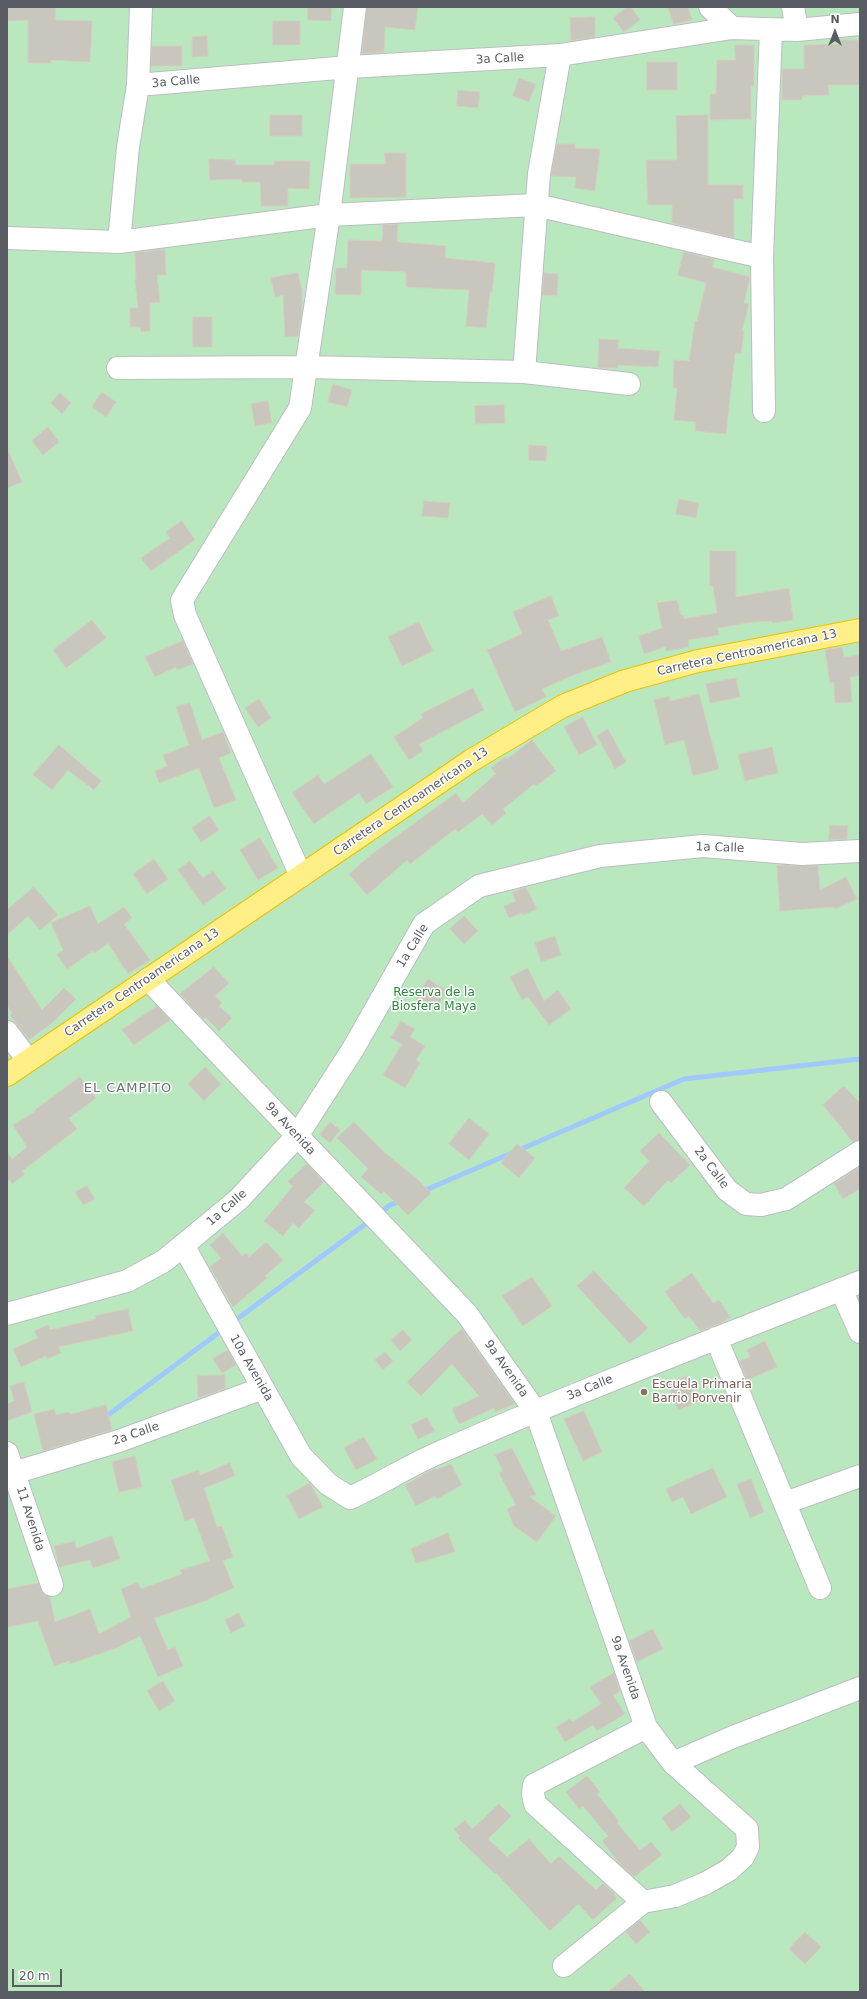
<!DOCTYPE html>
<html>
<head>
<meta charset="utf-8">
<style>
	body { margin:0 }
	#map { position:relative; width:867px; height:1999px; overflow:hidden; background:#eeece0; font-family:"DejaVu Sans",sans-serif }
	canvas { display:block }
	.frame { position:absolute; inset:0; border:8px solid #595c63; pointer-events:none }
	.north { position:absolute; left:815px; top:12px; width:40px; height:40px; -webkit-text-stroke:3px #fff; paint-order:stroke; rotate:0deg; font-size:11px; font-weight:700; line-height:16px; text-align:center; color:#595c63 }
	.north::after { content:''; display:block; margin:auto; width:14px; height:18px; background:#595c63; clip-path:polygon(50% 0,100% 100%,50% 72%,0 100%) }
	.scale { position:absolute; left:12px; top:1969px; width:50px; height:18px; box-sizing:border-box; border:2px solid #595c63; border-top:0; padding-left:5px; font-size:12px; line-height:14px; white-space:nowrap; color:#595c63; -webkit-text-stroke:3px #fff; paint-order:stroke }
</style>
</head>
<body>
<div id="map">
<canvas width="867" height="1999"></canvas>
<div class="frame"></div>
<div class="north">N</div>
<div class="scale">20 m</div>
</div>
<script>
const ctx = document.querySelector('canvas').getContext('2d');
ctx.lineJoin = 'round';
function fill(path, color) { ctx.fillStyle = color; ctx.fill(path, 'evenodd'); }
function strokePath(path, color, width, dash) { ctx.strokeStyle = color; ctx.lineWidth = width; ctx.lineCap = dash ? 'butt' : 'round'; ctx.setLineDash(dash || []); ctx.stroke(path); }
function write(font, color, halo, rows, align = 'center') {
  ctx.font = font + ' "DejaVu Sans",sans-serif'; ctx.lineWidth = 3; ctx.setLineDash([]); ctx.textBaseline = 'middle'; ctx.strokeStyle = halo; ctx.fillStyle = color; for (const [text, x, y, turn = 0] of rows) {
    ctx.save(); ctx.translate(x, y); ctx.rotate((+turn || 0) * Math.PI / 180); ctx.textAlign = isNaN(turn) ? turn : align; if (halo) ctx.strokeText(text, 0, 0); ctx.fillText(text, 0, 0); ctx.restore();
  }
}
fill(new Path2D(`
	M7 7H860V1992H7Z`), '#b9e8bf');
strokePath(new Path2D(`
	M421 1192 684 1079 860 1059
	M379 1214 390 1205 401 1201
	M233 1322 371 1220
	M104 1418 225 1328`), '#9fc9ff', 5);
const building = new Path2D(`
	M7 7H56L55 20 92 21 90 62 51 60V63H28V20L7 21Z
	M308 7H332L331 21 308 20Z
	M367 7H418L415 30 385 27 384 52 362 54Z
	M627 7H631L640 20 624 32 613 18Z
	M668 7H688L692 20 674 24Z
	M595 17V37L571 41 570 18Z
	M273 21H300V45H273Z
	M207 36 208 56 192 57V37Z
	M839 40H860V85H828L829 95 802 96V100H782V69H804V45L839 44Z
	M735 45H754V86H751V119L710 120V94H716L717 60H735Z
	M152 46H182V66H151Z
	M647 62H677V90H647Z
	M519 78 536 84 529 102 513 96Z
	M458 90 480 92 478 108 457 106Z
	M270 115H302V136H270Z
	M708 115V185H743V199H734V238L672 223V205H648L646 160H677L676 116Z
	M557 144H575V148L600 149 595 191 575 188 576 177 551 176Z
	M385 153H406V197L350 198V164H385Z
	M209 159 235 160 236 165H274V161H310L309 189 288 188V206H261L260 182H242V179L210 180Z
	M398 224 397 242 446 246 445 258 495 263 492 292H490L486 328 466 326 469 290 406 287V272L361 270V295L335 294 336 268H347L348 240 382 241 383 225Z
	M165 249 166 275H157L160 302 150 303V331L141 332 140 327H130V308H138L135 280H136L135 253Z
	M684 252 714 259 712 267 750 277 744 303 749 304 742 331H744L741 353H735L726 434 695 431 696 422 674 420 677 388H673L674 360 689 361 695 321H697L706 283 678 275Z
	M298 273 302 291V310L298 336 285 337 283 295 275 297 271 278Z
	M544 273 558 274 557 296 542 295Z
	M193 317H212V347H193Z
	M599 339 619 340 618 348 660 351 658 367 618 365V368H598Z
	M333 384 352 390 347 407 328 402Z
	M102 392 116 402 106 417 92 407Z
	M60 393 71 403 62 414 51 403Z
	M268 401 272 423 255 426 251 404Z
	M504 405 505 423 475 424V406Z
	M48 427 59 442 43 455 32 441Z
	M529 445 547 446 546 461 529 460Z
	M7 448 22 482 7 488Z
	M679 499 699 503 696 518 676 514Z
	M424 501 450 503 448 518 422 516Z
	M182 521 195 540 151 571 141 558 170 538 166 532Z
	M710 551H736V597L789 588 793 620 772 623V621L753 622 718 628 719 635 688 640 689 647 666 651 665 647 644 654 639 636 662 628 657 603 677 600 681 615H684V619L717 613 713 586H710Z
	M551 596 559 616 548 620 561 651 602 637 611 662 571 676 542 689 546 697 515 712 487 650 522 634 513 612Z
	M92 620 106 638 66 668 53 650Z
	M419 622 433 651 402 666 388 637Z
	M183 641 193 664 177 670 176 667 155 677 145 657Z
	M842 647 844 657 860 655V675L850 677 852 702 835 703 834 682 830 683 825 650Z
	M736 678 740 697 710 703 706 684Z
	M473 688 484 710 419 744 423 751 409 760 394 737 423 718 421 714Z
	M699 694 719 769 693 776 684 740 665 745 654 700 669 696 670 701Z
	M259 699 271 718 258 727 245 708Z
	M190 703 202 740 223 732 231 753 219 758 236 800 214 808 199 768 159 783 155 771 167 766 163 755 189 745 176 707Z
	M583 717 597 745 579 755 564 727Z
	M608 729 626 762 615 769 597 736Z
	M532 740 556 771 536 786 534 784 503 809 506 813 492 825 482 814 458 832 455 829 410 864 407 860 367 895 349 874 372 854 456 793 463 803 496 774 491 768 505 757 507 759Z
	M59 745 101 781 94 790 68 770 52 790 33 775Z
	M772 747 778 773 745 781 738 755Z
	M371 754 393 787 366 804 359 793 314 824 292 793 318 775 324 784Z
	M210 816 219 830 201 842 192 828Z
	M830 825 848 826 847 839 829 840Z
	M260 838 278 868 258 880 240 850Z
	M154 859 168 879 147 894 133 874Z
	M190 861 203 878 213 871 226 889 203 905 178 870Z
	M785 865 818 866 820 890 846 877 857 899 835 909 834 907 780 911 777 866Z
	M34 887 58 915 40 930 28 916 7 935V910Z
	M526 887 537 909 523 915 522 913 509 918 504 906 516 901 512 893Z
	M90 906 98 924 124 907 132 918 124 924 150 960 128 974 108 943 95 953 93 951 67 969 57 955 63 950 51 923Z
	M464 916 478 931 464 944 450 929Z
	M555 936 561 955 541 962 535 943Z
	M7 956 42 1010 64 988 76 999 52 1023 29 1040 10 1015 12 1013 7 1005Z
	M214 967 229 983 215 996 222 1003 219 1006 232 1018 219 1031 205 1017 203 1019 180 994Z
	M528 968 544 1001 558 990 571 1009 549 1025 528 997 522 1000 510 977Z
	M428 979 447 991 435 1010 416 999Z
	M157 1006 170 1020 134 1045 122 1030Z
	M401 1021 415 1029 410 1037 425 1046 416 1060 420 1063 405 1088 383 1075 402 1044 391 1038Z
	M205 1067 221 1084 204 1101 188 1084Z
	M80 1077 96 1098 69 1118 77 1129 22 1171 25 1174 12 1184 10 1180 7 1182V1152L12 1159 27 1147 13 1125 35 1112V1110Z
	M844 1086 860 1103V1140L853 1142 823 1105Z
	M469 1118 489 1134 469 1160 449 1144Z
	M330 1122 340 1130 330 1143 320 1135Z
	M354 1122 384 1152 416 1178 431 1193 408 1215 384 1191 381 1194 361 1177 368 1169 337 1138Z
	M659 1133 690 1165 671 1183 668 1180 644 1206 624 1188 649 1161 640 1151Z
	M517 1144 535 1158 519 1178 501 1163Z
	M307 1164 324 1182 304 1202 315 1210 299 1228 293 1223 283 1236 264 1221 293 1186 288 1182Z
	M860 1167V1189L843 1199 834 1184Z
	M87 1186 95 1199 83 1205 75 1192Z
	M223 1233 242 1256 246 1253 249 1257 266 1242 283 1260 265 1276 267 1278 233 1307 210 1267 221 1258 210 1245Z
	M594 1271 648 1328 630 1344 577 1286Z
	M692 1273 713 1303 719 1300 730 1317 721 1323 700 1331 689 1316 685 1319 665 1292Z
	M532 1277 552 1306 523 1326 502 1296Z
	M128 1309 133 1331 58 1347 61 1353 47 1359 46 1356 21 1367 13 1349 38 1338 34 1331 48 1325 50 1330 96 1319 95 1316Z
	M462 1329 515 1404 495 1412 494 1408 459 1424 452 1409 479 1396 452 1364 421 1396 407 1382 450 1339Z
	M403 1330 412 1340 400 1351 391 1340Z
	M765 1341 777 1367 747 1380 739 1361 750 1357 747 1350Z
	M228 1350 236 1365 222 1373 213 1359Z
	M385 1352 393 1361 383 1370 375 1360Z
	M225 1375V1389L198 1398 197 1376Z
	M688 1376 698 1402 678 1410 668 1384Z
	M24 1382 32 1412 7 1421V1404L14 1401 10 1386Z
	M106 1405 112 1430 43 1451 34 1414 54 1409 56 1415 69 1412 70 1414Z
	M584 1411 602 1452 583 1461 564 1419Z
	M427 1417 435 1431 418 1439 411 1425Z
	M364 1437 377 1459 356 1470 344 1448Z
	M512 1448 536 1495 530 1497 556 1516 537 1542 514 1526 507 1509 516 1505 499 1473 503 1471 495 1455Z
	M135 1456 142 1487 119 1492 112 1462Z
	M230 1463 235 1476 204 1488 217 1527 222 1526 233 1557 223 1561 234 1588 208 1599V1600L154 1618 168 1650 175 1647 183 1666 158 1677 140 1636 116 1648 70 1664 69 1661 54 1666 38 1621 7 1627V1589L38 1583 44 1594 50 1597 55 1622 90 1609 99 1634 131 1617 121 1589 138 1582 141 1589 182 1574 180 1570 210 1561 194 1518 185 1521 171 1480 199 1470 200 1475Z
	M451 1464 462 1485 437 1499 435 1496 416 1506 405 1485 435 1468 436 1470Z
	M713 1468 727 1497 691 1514 683 1497 672 1502 666 1489Z
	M751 1479 764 1512 750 1518 737 1484Z
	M310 1483 323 1507 299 1519 287 1496Z
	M448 1533 455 1552 416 1563 411 1549Z
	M112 1536 120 1559 93 1568 90 1560 59 1567 54 1546 75 1541 76 1548Z
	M239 1613 245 1626 231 1633 225 1620Z
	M653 1629 663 1649 637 1662 629 1641Z
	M614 1673 620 1691 613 1695 625 1714 597 1731 593 1725 565 1742 556 1727 570 1719 572 1722 601 1704 590 1687Z
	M163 1681 175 1701 159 1711 147 1691Z
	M587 1776 600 1792 597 1794 619 1821 617 1823 640 1850 651 1842 662 1855 634 1877 621 1865 602 1841 608 1836 583 1806 579 1809 566 1792Z
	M499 1804 511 1816 488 1839 507 1857 529 1839 551 1864 559 1856 596 1890 603 1883 615 1894 614 1895 617 1898 593 1920 578 1904 550 1931 496 1873 495 1874 458 1838 460 1836 454 1829 465 1820 472 1829Z
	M680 1804 691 1817 672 1832 662 1818Z
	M640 1920 650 1932 636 1944 626 1932Z
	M805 1932 821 1947 805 1964 789 1949Z
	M630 1974 645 1992H608Z`);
fill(building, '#c9c6bd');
strokePath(building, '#d3cfbe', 1);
const minor = new Path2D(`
	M710 7 732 28
	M793 7 797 30
	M138 85 349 67 560 55 732 28 797 30 860 24
	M7 238 119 242 329 215 536 205 762 257
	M119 242 128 147 138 85 141 7
	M118 368 306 367 524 372 629 384
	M524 372 539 174 560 55
	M764 411 762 257 771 30
	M301 876 185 615 182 600 300 408 329 215 355 7
	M148 979 467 1314 536 1412 646 1727 673 1763 747 1829 748 1847 743 1857 729 1870 706 1883 675 1896 643 1902 564 1966
	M7 1032 28 1060
	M661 1102 727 1190 746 1204 761 1205 786 1199 860 1152
	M183 1245 301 1456 328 1484 350 1498C379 1485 406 1467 436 1454 576 1392 718 1338 860 1282
	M841 1289 860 1332
	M7 1314 127 1281 164 1261 239 1199 297 1136 353 1049 424 924 479 886 600 856 703 846 802 854 860 851
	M716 1338 820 1588
	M7 1453 52 1585
	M7 1475 119 1441 263 1388
	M785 1503 860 1476
	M673 1763 733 1737 860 1688
	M643 1902 535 1804 533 1794 534 1785 646 1727`);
const highway = new Path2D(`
	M7 1075 472 760 563 706 625 681 698 661 860 630`);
strokePath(minor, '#bbbdc3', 24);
strokePath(highway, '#eec000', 24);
strokePath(minor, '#fff', 22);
strokePath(highway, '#ffef86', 22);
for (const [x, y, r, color] of [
	[644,1392,4,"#8d6e63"]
]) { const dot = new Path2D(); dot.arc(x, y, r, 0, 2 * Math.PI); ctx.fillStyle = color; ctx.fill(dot); strokePath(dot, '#fff', 1.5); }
write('12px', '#595c63', '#fff', [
	["3a Calle",500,59,-3],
	["3a Calle",176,82,-5],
	["Carretera Centroamericana 13",747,653,-12],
	["Carretera Centroamericana 13",411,802,-34],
	["1a Calle",720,848,2],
	["1a Calle",413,946,-58],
	["Carretera Centroamericana 13",142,983,-34],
	["9a Avenida",290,1129,47],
	["2a Calle",711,1168,53],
	["1a Calle",227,1208,-41],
	["10a Avenida",251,1368,60],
	["9a Avenida",506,1369,55],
	["3a Calle",590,1388,-22],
	["2a Calle",136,1434,-19],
	["11 Avenida",30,1519,72],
	["9a Avenida",625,1668,71]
]);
write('12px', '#2c873b', '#fff', [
	["Reserva de la",434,993],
	["Biosfera Maya",434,1007]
]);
write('12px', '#785e54', '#fff', [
	["Escuela Primaria",652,1385],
	["Barrio Porvenir",652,1399]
], 'left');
ctx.letterSpacing = '1px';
write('13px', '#6a6e75', '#fff', [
	["EL CAMPITO",128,1089]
]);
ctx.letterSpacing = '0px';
</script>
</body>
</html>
